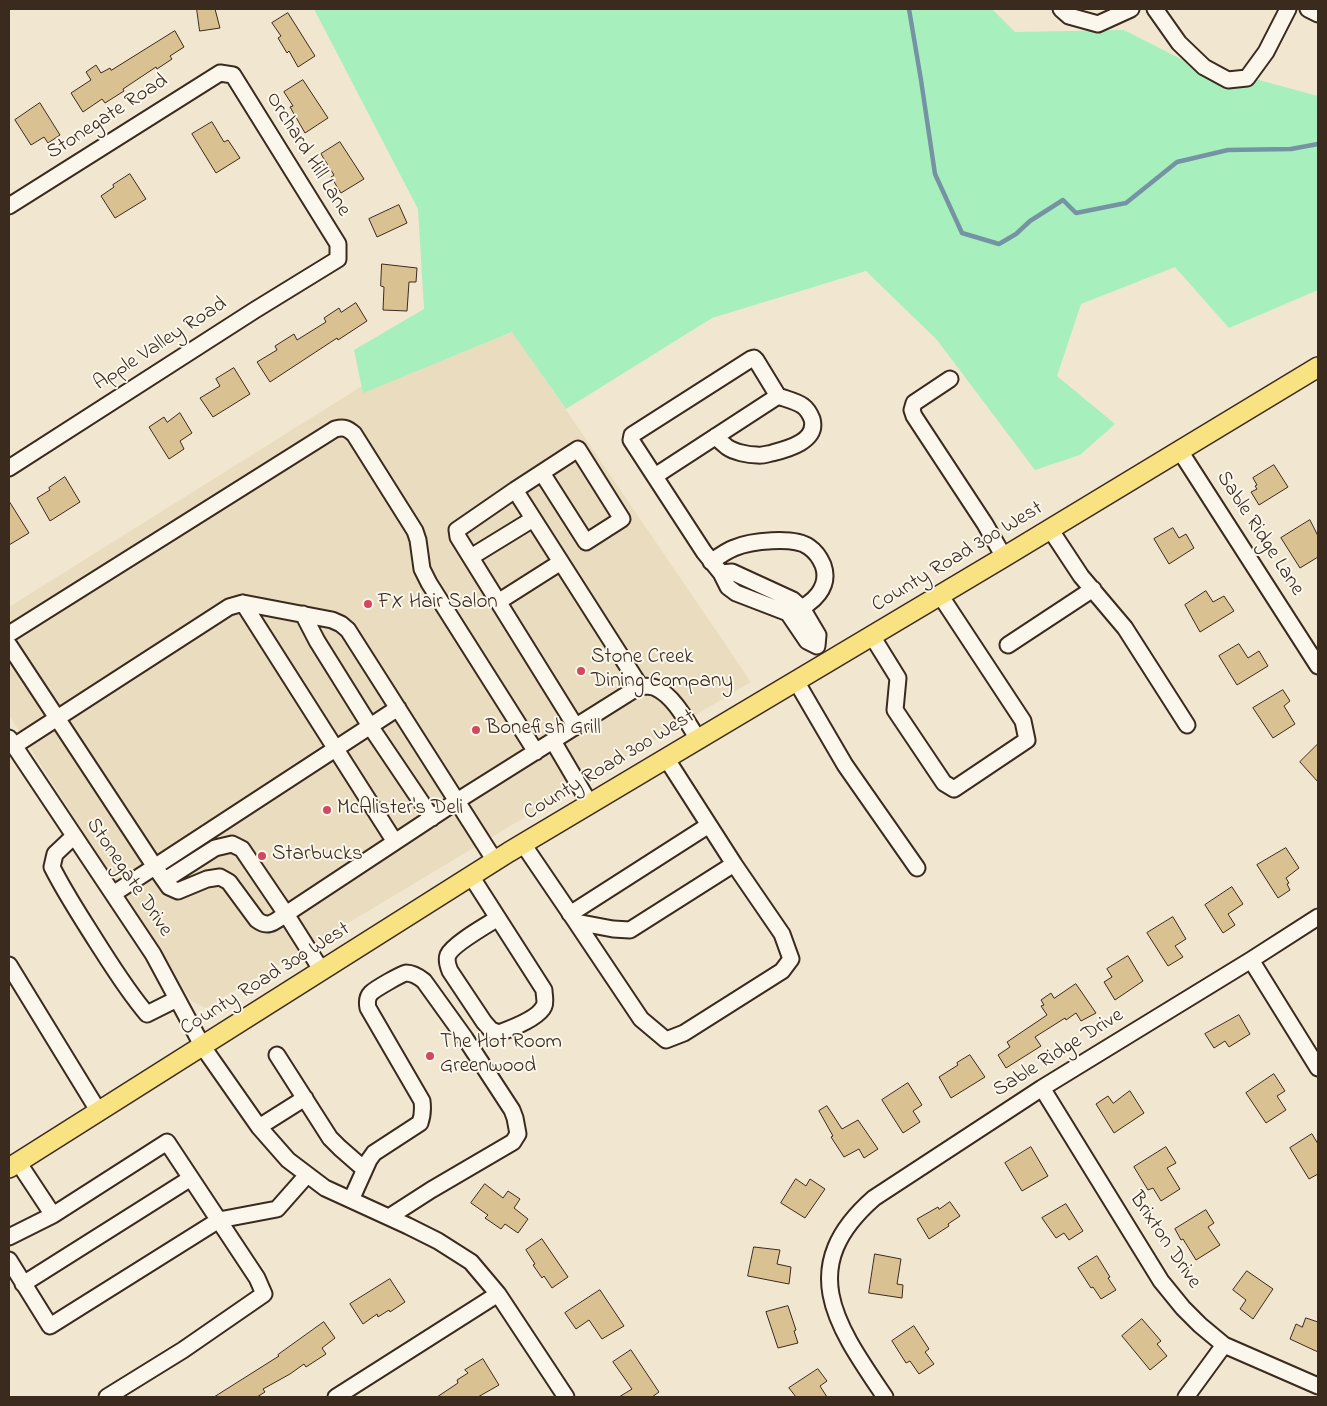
<!DOCTYPE html>
<html>
<head>
<meta charset="utf-8">
<style>
	body { margin:0 }
	#map { position:relative; width:1327px; height:1406px; overflow:hidden; background:#f1e7d1; font-family:"Indie Flower",sans-serif }
	canvas { display:block }
	.frame { position:absolute; inset:0; border:10px solid #3b2a1e; pointer-events:none }
</style>
</head>
<body>
<div id="map">
<canvas width="1327" height="1406"></canvas>
<div class="frame"></div>
</div>
<script>
const ctx = document.querySelector('canvas').getContext('2d');
ctx.lineJoin = 'round';
function fill(path, color) { ctx.fillStyle = color; ctx.fill(path, 'evenodd'); }
function strokePath(path, color, width, dash) { ctx.strokeStyle = color; ctx.lineWidth = width; ctx.lineCap = dash ? 'butt' : 'round'; ctx.setLineDash(dash || []); ctx.stroke(path); }
function write(font, color, halo, rows, align = 'center') {
  ctx.font = font + ' "Indie Flower",sans-serif'; ctx.lineWidth = 4; ctx.setLineDash([]); ctx.textBaseline = 'middle'; ctx.strokeStyle = halo; ctx.fillStyle = color; for (const [text, x, y, turn = 0] of rows) {
    ctx.save(); ctx.translate(x, y); ctx.rotate((+turn || 0) * Math.PI / 180); ctx.textAlign = isNaN(turn) ? turn : align; if (halo) ctx.strokeText(text, 0, 0); ctx.fillText(text, 0, 0); ctx.restore();
  }
}
fill(new Path2D(`
	M513 332 751 682 206 1008 191 1001 9 715V607L362 386 363 392Z`), '#eadcbe');
fill(new Path2D(`
	M314 9H992L1015 32 1124 30 1181 59 1318 96V290L1229 328 1175 267 1081 304 1057 376 1115 424 1080 455 1035 470 937 340 866 271 712 318 566 409 512 332 363 393 354 350 424 309 418 209Z`), '#a7efbd');
strokePath(new Path2D(`
	M909 9 921 80 935 174 962 233 999 244 1016 234 1030 221 1063 200 1076 213 1126 203 1177 162 1228 150 1291 149 1318 144`), '#7693a4', 4.5);
const building = new Path2D(`
	M197 9H215L220 28 200 31Z
	M288 13 315 56 298 67 289 51 287 53 278 38 281 36 272 23Z
	M175 31 184 47 170 56 172 59 157 69 156 67 123 89 124 91 105 103 102 99 83 112 71 93 91 80 86 72 96 65 101 73 110 68 111 70Z
	M303 80 328 118 305 133 290 107 293 106 284 92Z
	M40 103 60 135 48 143 44 137 31 145 15 120Z
	M212 122 224 142 228 140 240 158 216 173 192 134Z
	M340 142 364 179 341 193 331 177 334 175 321 154Z
	M130 174 146 199 115 218 101 196 114 187 113 185Z
	M399 205 407 223 377 237 369 219Z
	M382 264 417 268 416 282H409L407 311 383 310 384 287 381 286Z
	M356 303 367 321 338 340 337 338 270 382 257 362 277 350 275 346 294 334 297 340 326 322 324 318 339 308 341 312Z
	M234 368 250 394 213 417 200 398 220 386 216 379Z
	M180 413 192 433 180 441 184 449 169 459 149 427 164 417 167 422Z
	M1274 465 1288 487 1259 505 1251 492 1257 489 1255 486 1257 485 1253 478Z
	M65 477 80 502 50 521 37 498 50 490 49 488Z
	M9 501 29 533 9 545Z
	M1310 520 1318 536V557L1300 568 1281 538Z
	M1173 528 1179 538 1186 534 1194 548 1169 564 1154 539Z
	M1206 591 1213 602 1224 596 1234 611 1200 632 1185 605Z
	M1239 644 1248 658 1259 651 1268 666 1237 685 1219 656Z
	M1283 690 1290 701 1284 706 1295 724 1273 738 1253 708Z
	M1318 744V782L1300 762Z
	M1286 848 1299 868 1286 878 1289 883 1287 884 1290 890 1278 898 1257 865Z
	M1232 887 1243 904 1228 914 1235 925 1223 933 1205 905Z
	M1173 917 1186 939 1175 946 1183 957 1168 966 1147 933Z
	M1128 956 1143 981 1115 1000 1104 982 1112 977 1107 969Z
	M1076 984 1096 1013 1081 1021 1076 1013 1066 1020 1065 1018 1035 1037 1041 1046 1006 1068 998 1055 1010 1047 1007 1042 1047 1015 1041 1006 1044 1005 1041 1000 1051 993 1054 998Z
	M1239 1015 1250 1034 1229 1047 1225 1041 1214 1048 1205 1034Z
	M970 1055 985 1077 951 1098 939 1077 958 1065 957 1063Z
	M1274 1074 1285 1091 1277 1096 1286 1110 1266 1123 1246 1093Z
	M908 1083 922 1105 913 1111 920 1122 903 1133 882 1100Z
	M1130 1091 1144 1113 1114 1133 1096 1104 1108 1096 1113 1103Z
	M827 1106 842 1129 858 1120 878 1149 864 1158 859 1149 844 1157 831 1137 833 1136 819 1111Z
	M1312 1134 1318 1144V1174L1309 1179 1290 1148Z
	M1031 1147 1048 1176 1022 1191 1005 1163Z
	M1166 1147 1176 1163 1167 1168 1180 1189 1161 1201 1153 1188 1148 1190 1134 1167Z
	M796 1179 806 1186 810 1179 825 1189 805 1218 781 1203Z
	M485 1184 503 1198 508 1191 520 1199 514 1208 528 1219 518 1233 505 1224 501 1229 485 1218 488 1215 471 1203Z
	M950 1202 960 1216 948 1224 949 1226 929 1239 917 1219 938 1207 939 1209Z
	M1066 1204 1083 1231 1069 1240 1064 1233 1056 1238 1042 1218Z
	M1206 1210 1214 1223 1208 1227 1220 1245 1196 1260 1183 1239 1181 1240 1175 1229Z
	M542 1239 568 1277 552 1288 544 1276 542 1278 533 1265 535 1264 526 1250Z
	M754 1247 780 1250 777 1264 791 1267 789 1284 748 1276Z
	M875 1254 901 1259 897 1284 903 1285 902 1298 869 1293Z
	M1097 1256 1110 1277 1108 1278 1116 1290 1101 1299 1093 1287 1091 1288 1078 1268Z
	M1247 1271 1273 1289 1253 1319 1240 1309 1246 1300 1233 1290Z
	M390 1279 405 1302 390 1312 389 1310 378 1317 377 1314 363 1324 350 1304Z
	M600 1290 624 1326 602 1339 589 1320 576 1329 565 1313Z
	M788 1306 796 1330 794 1331 798 1343 778 1348 766 1312Z
	M1306 1318 1318 1322V1352L1290 1339 1296 1324 1302 1327Z
	M1142 1319 1161 1341 1157 1344 1167 1356 1150 1370 1122 1336Z
	M324 1322 335 1338 322 1348 326 1354 306 1367 304 1364 290 1374 263 1389 265 1392 257 1397H214L279 1356 278 1355Z
	M914 1326 929 1349 925 1352 934 1364 919 1374 910 1361 906 1363 892 1341Z
	M631 1350 659 1392 652 1397H619L632 1389 613 1362Z
	M483 1359 499 1385 478 1397H437L458 1383 457 1380 468 1373 465 1370Z
	M818 1369 827 1381 820 1386 827 1397H796L789 1388Z`);
fill(building, '#dac191');
strokePath(building, '#3b2a1e', 1);
const minor = new Path2D(`
	M1061 9 1069 16 1098 24 1131 9
	M1155 9 1179 43 1204 67 1228 80 1247 78 1266 52 1288 9
	M1308 9 1318 14
	M9 206 220 73 233 75 338 244V259L255 310 9 468
	M950 379 914 403 912 410 914 416 985 524 1004 557
	M716 436C719 440 723 444 727 447 734 452 748 455 757 455 762 456 767 454 772 453 788 449 818 441 812 419 810 414 807 409 803 406 796 401 786 399 778 396
	M1180 451 1318 666
	M655 476 778 396 756 360 754 358 751 359 632 435 631 440 704 552 721 573
	M515 490 578 449 622 519 586 542 542 473
	M1050 529 1081 576 1125 628 1187 725
	M471 557 533 519
	M711 562C718 557 726 551 734 548 750 541 794 536 809 547 815 551 820 558 823 565 831 587 813 604 794 611
	M732 572 793 600 802 608 818 635 817 646 807 641 788 613 736 593 728 587 721 573Z
	M498 602 561 562
	M243 603 395 842
	M303 614 317 641 370 726 432 818
	M9 634 335 429C344 427 347 428 354 434L415 531 418 540 422 569 429 583 536 752
	M872 636 898 678 895 710 944 783 954 789 1027 740 1023 721 940 595
	M9 645 155 867 169 887 178 891 207 879 220 877 229 882 257 920C269 929 275 921 286 914L322 971
	M1008 645 1093 589
	M796 681 845 765 917 868
	M576 727 458 537 457 530 515 490 640 686
	M9 738 153 954 203 1047 259 1127 288 1160 325 1188 408 1226 438 1241 471 1262 498 1294 566 1397
	M553 741 590 804
	M14 746 229 607 243 603 332 620 341 624 348 630 495 861
	M74 836 55 854 52 867C65 893 81 917 96 941 112 966 128 992 147 1014L177 999
	M523 844 576 922 613 929 630 930 734 864 666 758
	M471 876 544 990C544 995 546 1002 544 1006 539 1018 510 1029 499 1033L491 1030 484 1022 450 971C448 966 446 960 448 955 453 944 487 925 498 918
	M165 880 215 848 232 844 242 849 286 914 457 801 640 686C645 686 652 686 656 688 675 697 687 722 698 739
	M113 894 398 708
	M570 914 709 825
	M576 922 641 1019 666 1040 684 1033 782 971 791 959 782 934 734 864
	M1251 960 1318 1068
	M9 965 99 1112
	M277 1055 330 1138 340 1148 364 1169
	M1042 1088 1161 1281 1183 1308 1200 1325 1224 1345 1318 1386
	M259 1127 305 1098
	M18 1162 53 1215 167 1142 257 1278 264 1294 183 1350 107 1397
	M351 1200 369 1160 374 1153 420 1123C423 1115 423 1109 422 1101L368 1008C367 1003 367 997 371 993 375 989 401 974 406 973 413 973 419 977 424 981L465 1038 512 1110 515 1118 518 1134 513 1142 431 1190 389 1217
	M9 1237 53 1215
	M9 1260 50 1326 219 1220 277 1209 307 1175
	M23 1284 191 1178
	M336 1397 498 1294
	M885 1397C837 1326 794 1268 874 1198L1042 1088 1251 960 1318 917
	M1186 1397 1224 1345`);
const major = new Path2D(`
	M9 1168 509 852 1004 557 1318 367`);
strokePath(minor, '#3b2a1e', 19);
strokePath(major, '#3b2a1e', 22);
strokePath(minor, '#fbf7ec', 15);
strokePath(major, '#f8e281', 19);
for (const [x, y, r, color] of [
	[368,604,5,"#d1495b"],
	[581,671,5,"#d1495b"],
	[476,730,5,"#d1495b"],
	[327,810,5,"#d1495b"],
	[262,856,5,"#d1495b"],
	[430,1056,5,"#d1495b"]
]) { const dot = new Path2D(); dot.arc(x, y, r, 0, 2 * Math.PI); ctx.fillStyle = color; ctx.fill(dot); strokePath(dot, '#fbf7ec', 2); }
write('21px', '#3b2a1e', '#fbf7ec', [
	["Stonegate Road",108,118,-33],
	["Orchard Hill Lane",307,155,58],
	["Apple Valley Road",161,345,-33],
	["Sable Ridge Lane",1259,534,57],
	["County Road 300 West",958,558,-31],
	["County Road 300 West",610,766,-31],
	["Stonegate Drive",128,878,56],
	["County Road 300 West",266,980,-32],
	["Sable Ridge Drive",1059,1054,-32],
	["Brixton Drive",1164,1241,56]
]);
write('21px', '#3b2a1e', '#fbf7ec', [
	["FX Hair Salon",378,604],
	["Stone Creek",591,659],
	["Dining Company",591,683],
	["Bonefish Grill",486,730],
	["McAlister's Deli",337,810],
	["Starbucks",272,856],
	["The Hot Room",440,1044],
	["Greenwood",440,1068]
], 'left');
</script>
</body>
</html>
